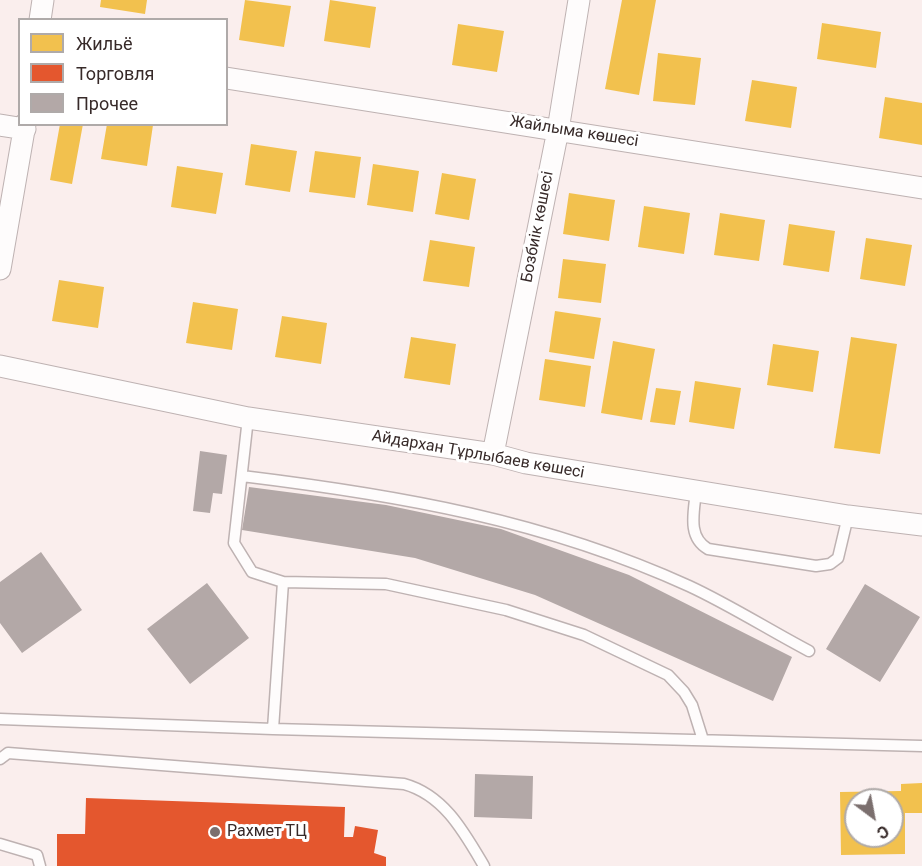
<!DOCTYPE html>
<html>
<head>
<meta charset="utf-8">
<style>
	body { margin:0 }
	#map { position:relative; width:922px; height:866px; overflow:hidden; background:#faeeed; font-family:Roboto,sans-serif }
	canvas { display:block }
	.legend { position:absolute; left:18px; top:18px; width:210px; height:108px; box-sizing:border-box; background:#fff; border:2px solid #afaaa9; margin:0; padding:8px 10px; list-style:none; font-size:18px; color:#372a29 }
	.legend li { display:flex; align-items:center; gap:12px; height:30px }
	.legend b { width:30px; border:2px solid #afaaa9 }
	.north { position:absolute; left:844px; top:788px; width:60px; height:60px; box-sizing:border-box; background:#fff; border:2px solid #afaaa9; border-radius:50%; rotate:148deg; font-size:16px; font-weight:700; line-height:24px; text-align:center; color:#372a29 }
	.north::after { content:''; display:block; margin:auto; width:21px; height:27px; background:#7b6f6e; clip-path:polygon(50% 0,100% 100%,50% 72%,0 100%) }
</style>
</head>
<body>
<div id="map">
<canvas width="922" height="866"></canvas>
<ul class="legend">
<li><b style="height:16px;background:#f2c14e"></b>Жильё</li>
<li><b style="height:16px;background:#e4572e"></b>Торговля</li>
<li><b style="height:16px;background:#b3a8a7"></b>Прочее</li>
</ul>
<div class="north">С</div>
</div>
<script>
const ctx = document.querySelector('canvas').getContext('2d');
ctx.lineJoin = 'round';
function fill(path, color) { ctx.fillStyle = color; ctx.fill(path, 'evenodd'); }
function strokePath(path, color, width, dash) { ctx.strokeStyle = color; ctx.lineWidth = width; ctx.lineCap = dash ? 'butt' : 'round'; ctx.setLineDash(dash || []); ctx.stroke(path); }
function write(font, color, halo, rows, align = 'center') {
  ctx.font = font + ' Roboto,sans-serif'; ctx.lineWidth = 6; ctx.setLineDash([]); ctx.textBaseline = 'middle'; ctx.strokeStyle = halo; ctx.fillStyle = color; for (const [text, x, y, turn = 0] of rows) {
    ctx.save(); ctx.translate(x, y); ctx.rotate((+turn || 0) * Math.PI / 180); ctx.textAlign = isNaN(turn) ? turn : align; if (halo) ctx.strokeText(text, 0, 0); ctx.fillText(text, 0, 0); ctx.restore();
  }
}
fill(new Path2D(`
	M101 0H147L145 14 100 7Z
	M245 0 291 6 284 47 239 40Z
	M330 0 376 7 370 48 324 41Z
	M622 0H656L639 95 605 89Z
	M822 23 881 32 876 68 817 59Z
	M458 24 504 31 497 72 452 65Z
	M658 53 701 58 695 105 653 101Z
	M752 80 797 87 791 128 745 121Z
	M885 97 922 103V145L879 138Z
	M60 124H83L72 184 50 180Z
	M107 124 153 125 147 166 101 159Z
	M251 144 297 151 290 192 245 185Z
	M315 151 361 157 355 198 309 192Z
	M373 164 419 171 413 212 367 205Z
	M177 166 223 173 216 214 171 207Z
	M442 173 476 179 469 220 435 214Z
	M569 193 615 200 609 241 563 234Z
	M644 206 690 213 684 254 638 247Z
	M720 213 765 220 759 261 714 255Z
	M789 224 835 231 829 272 783 265Z
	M866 238 912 245 905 286 860 279Z
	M430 240 475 247 469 287 423 281Z
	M563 259 606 264 601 303 558 298Z
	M59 280 104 287 98 328 52 321Z
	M193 302 238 309 232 350 186 343Z
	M555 311 601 318 594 359 549 352Z
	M282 316 327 323 321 364 275 357Z
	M411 337 456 344 450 385 404 378Z
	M851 337 897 344 880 454 834 448Z
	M613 341 655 349 642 420 601 413Z
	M773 344 819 351 813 392 767 385Z
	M545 359 591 366 585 407 539 400Z
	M695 381 741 388 734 429 689 422Z
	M656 388 681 391 675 425 650 422Z
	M922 783V813H905V854L841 855 840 792 901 791V784ZM856 800H892V836H856Z`), '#f2c14e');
fill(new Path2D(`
	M86 798 345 807 344 837H353L355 826 378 830 374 853 386 857V866H57V834H85Z`), '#e4572e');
fill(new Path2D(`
	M200 451 227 455 222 494 213 493 210 513 193 511Z
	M249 487 386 505 501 529 629 575 792 657 773 701 535 595 415 558 242 530Z
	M41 552 82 610 22 653 0 623V582Z
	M207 583 249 638 190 684 147 629Z
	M865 584 920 617 880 682 826 649Z
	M475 774 533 776 532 819 474 817Z`), '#b3a8a7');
const service = new Path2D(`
	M248 418 234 543 252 572 283 582 386 584 506 610 584 635 668 675 684 692 692 705 703 740
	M242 476C398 495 544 520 689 586 730 605 769 630 809 651
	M696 491C694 512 687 537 708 549L816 566 830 564 838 558 848 516
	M0 719 273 729 922 746
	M273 729 283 582
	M0 759 8 753 404 784C444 795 464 832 484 866
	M0 844 37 855 40 866`);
const minor = new Path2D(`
	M40 20 43 0
	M226 78 922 188
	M0 125 25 129
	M0 269 25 124
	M0 366 248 418 493 454 526 463 848 516 922 525
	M493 454 558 130 579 0`);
strokePath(service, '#beb2b2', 13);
strokePath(minor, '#beb2b2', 23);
strokePath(service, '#fefcfc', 10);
strokePath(minor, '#fefcfc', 21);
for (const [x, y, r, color] of [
	[215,832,6,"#7b6f6e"]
]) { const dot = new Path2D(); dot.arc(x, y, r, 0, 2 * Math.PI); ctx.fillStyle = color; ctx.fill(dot); strokePath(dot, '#fff', 2); }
write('16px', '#372a29', '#fff', [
	["Жайлыма көшесі",574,132,9],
	["Бозбиік көшесі",538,227,-79],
	["Айдархан Тұрлыбаев көшесі",478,455,10]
]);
write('16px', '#372a29', '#fff', [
	["Рахмет ТЦ",227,832]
], 'left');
</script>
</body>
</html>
